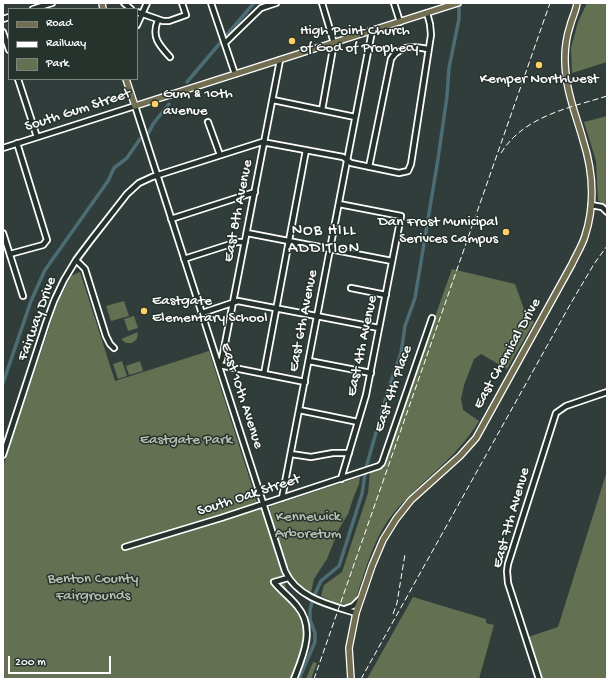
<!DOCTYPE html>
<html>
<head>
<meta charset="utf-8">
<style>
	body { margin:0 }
	#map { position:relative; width:610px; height:682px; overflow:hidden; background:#313d3b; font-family:"Gochi Hand",sans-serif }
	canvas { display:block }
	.frame { position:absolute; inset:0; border:4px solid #fff; pointer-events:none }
	.legend { position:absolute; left:8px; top:8px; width:130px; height:72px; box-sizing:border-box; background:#26332d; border:1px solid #7d8581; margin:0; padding:5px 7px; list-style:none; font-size:12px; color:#fff }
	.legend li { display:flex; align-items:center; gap:8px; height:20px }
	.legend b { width:20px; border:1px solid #7d8581 }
	.scale { position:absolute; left:8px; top:656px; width:103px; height:18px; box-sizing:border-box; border:2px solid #fff; border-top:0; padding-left:5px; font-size:12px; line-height:14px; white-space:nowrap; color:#fff; -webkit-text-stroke:3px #26332d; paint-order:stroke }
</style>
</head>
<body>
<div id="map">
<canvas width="610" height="682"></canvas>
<div class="frame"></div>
<ul class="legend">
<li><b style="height:5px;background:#726e52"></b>Road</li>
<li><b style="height:5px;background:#fff"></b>Railway</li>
<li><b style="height:11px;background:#637152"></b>Park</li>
</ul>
<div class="scale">200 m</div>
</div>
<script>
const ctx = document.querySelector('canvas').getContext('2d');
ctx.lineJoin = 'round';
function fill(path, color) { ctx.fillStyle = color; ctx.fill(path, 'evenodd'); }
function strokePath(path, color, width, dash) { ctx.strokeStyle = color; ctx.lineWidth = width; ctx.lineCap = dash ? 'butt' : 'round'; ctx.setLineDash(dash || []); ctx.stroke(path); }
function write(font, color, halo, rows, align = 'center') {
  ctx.font = font + ' "Gochi Hand",sans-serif'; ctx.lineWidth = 3; ctx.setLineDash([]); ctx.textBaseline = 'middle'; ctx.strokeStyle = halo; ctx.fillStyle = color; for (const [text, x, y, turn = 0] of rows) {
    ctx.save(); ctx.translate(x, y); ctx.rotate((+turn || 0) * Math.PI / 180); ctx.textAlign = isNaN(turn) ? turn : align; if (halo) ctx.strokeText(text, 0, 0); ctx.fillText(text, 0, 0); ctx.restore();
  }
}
fill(new Path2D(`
	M587 3H607V62L572 73 571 48 578 22Z
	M607 116V207L598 200 596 161 584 122Z
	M452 269 515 284 524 309 534 322 507 369 481 354 474 359 464 385 461 399 463 410 479 421C456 460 419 481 392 515 373 539 365 572 355 601 345 610 331 600 321 596L324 585 342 572 368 493 370 472 379 468 383 463Z
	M80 272 115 381 209 351 257 502 262 511 291 603C294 607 299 611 301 616 311 638 300 658 291 679H3V467L57 304 71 276Z
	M124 301 129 316 111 321 106 306Z
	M134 316 138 328 128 331 124 319Z
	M138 332 137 339 132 343H126L121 339Z
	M122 361 127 376 118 379 113 364Z
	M140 361 143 371 129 375 126 366Z
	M607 471V679H542L528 637 558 627Z
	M360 477 359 484 354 496 348 514 339 529 327 559 314 579 311 592C303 589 297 583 292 576 287 567 270 517 270 508L271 506Z
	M413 597 486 619V623L494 625 479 679H367Z
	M313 662 317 663 311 679H306Z`), '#637152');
strokePath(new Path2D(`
	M187 82 254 3
	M148 134 153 124 169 104
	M3 383 31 301 45 270 108 181 114 168 127 158 140 139
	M366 468 388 390 401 353 405 326 415 298 438 159 447 96 449 68 459 19V7
	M315 594 321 581 339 566 362 494 365 474
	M299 679 315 642V633L310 620V610L312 602`), '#4d6d74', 3.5);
const minor = new Path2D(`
	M124 3 131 9
	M211 3 235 74
	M394 3 400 22
	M33 9 52 3
	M137 12 163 21H169L186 15 182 3
	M3 19 9 17
	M158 20C151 37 159 45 170 57
	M137 25 147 3
	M3 32 9 50
	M225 43 261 8 276 3
	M280 60 222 359 219 365 305 382
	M18 79 37 137
	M273 100 355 117
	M322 110 334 43 322 3
	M208 122 220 155
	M3 148 135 106 285 571C297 598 330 605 356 613
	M369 167 391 59C399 45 415 46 428 49
	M339 204 401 216 366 395 341 479
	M591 205 602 207 607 212
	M171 219 255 192
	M3 233 23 296
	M247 233 392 261
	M10 254 43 245 47 240 17 143
	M184 259 237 242H245
	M76 260 85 269 106 336 110 344 114 348
	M351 288 386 295
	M202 313 238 301 379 328
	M309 361 371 373
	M264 374 306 150
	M299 410 358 422
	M291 454 311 457 333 453H349
	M3 455 46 323 54 301 64 280 76 260 91 240 127 194 139 183 152 177 262 142 343 157 351 163 399 173 408 171 411 164 431 35 430 24 427 13
	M282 498 372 31
	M125 547 221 518 379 466 382 463 432 318
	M288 578 274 582C281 591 290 597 297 606 316 628 303 656 294 679
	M345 609 353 606 360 599
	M539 679 508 583 507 571 508 564 556 413 566 406 607 392`);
const major = new Path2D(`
	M102 3 103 9
	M126 79 135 106 458 3
	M351 679 349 648 356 613 372 566 383 540 396 519 411 500 460 456 476 438 572 264C576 255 582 246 585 236 595 205 593 171 583 140 577 118 568 97 566 75 564 59 565 41 570 26 572 18 576 11 577 3`);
strokePath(minor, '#fff', 8);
strokePath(major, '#fff', 8);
strokePath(minor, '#26332d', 4.5);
strokePath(major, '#726e52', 5.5);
strokePath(new Path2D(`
	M501 153C524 116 569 108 607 96
	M393 614 397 603 405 554
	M314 679 550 3
	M361 679 571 303 594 264 607 246`), '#fff', 1, [6, 3]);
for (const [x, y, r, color] of [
	[292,41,4,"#ffd166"],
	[539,65,4,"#ffd166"],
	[155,104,4,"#ffd166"],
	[506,232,4,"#ffd166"],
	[144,311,4,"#ffd166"]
]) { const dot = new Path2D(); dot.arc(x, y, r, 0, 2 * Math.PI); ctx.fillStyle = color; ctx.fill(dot); strokePath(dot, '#26332d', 1.5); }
write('15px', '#fff', '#26332d', [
	["High Point Church",300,32],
	["of God of Prophecy",300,49],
	["Kemper Northwest",539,80,"center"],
	["Gum & 10th",163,95],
	["avenue",163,112],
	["Dan Frost Municipal",498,223,"right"],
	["Serivces Campus",498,240,"right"],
	["Eastgate",152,302],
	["Elementary School",152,319]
], 'left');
write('15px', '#fff', '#26332d', [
	["South Gum Street",78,111,-18],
	["East 8th Avenue",239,211,-79],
	["Fairway Drive",38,319,-70],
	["East 6th Avenue",304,321,-79],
	["East 4th Avenue",363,346,-78],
	["East Chemical Drive",508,354,-61],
	["East 4th Place",394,389,-71],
	["East 10th Avenue",241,396,72],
	["South Oak Street",249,496,-18],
	["East 7th Avenue",512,518,-74]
]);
write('15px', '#b9bfb1', '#26332d', [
	["Eastgate Park",186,441],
	["Kennewick",308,518],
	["Arboretum",308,535],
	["Benton County",93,580],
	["Fairgrounds",93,597]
]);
ctx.letterSpacing = '1px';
write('16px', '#fff', '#26332d', [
	["NOB HILL",324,232],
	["ADDITION",324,250]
]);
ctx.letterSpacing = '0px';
</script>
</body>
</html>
